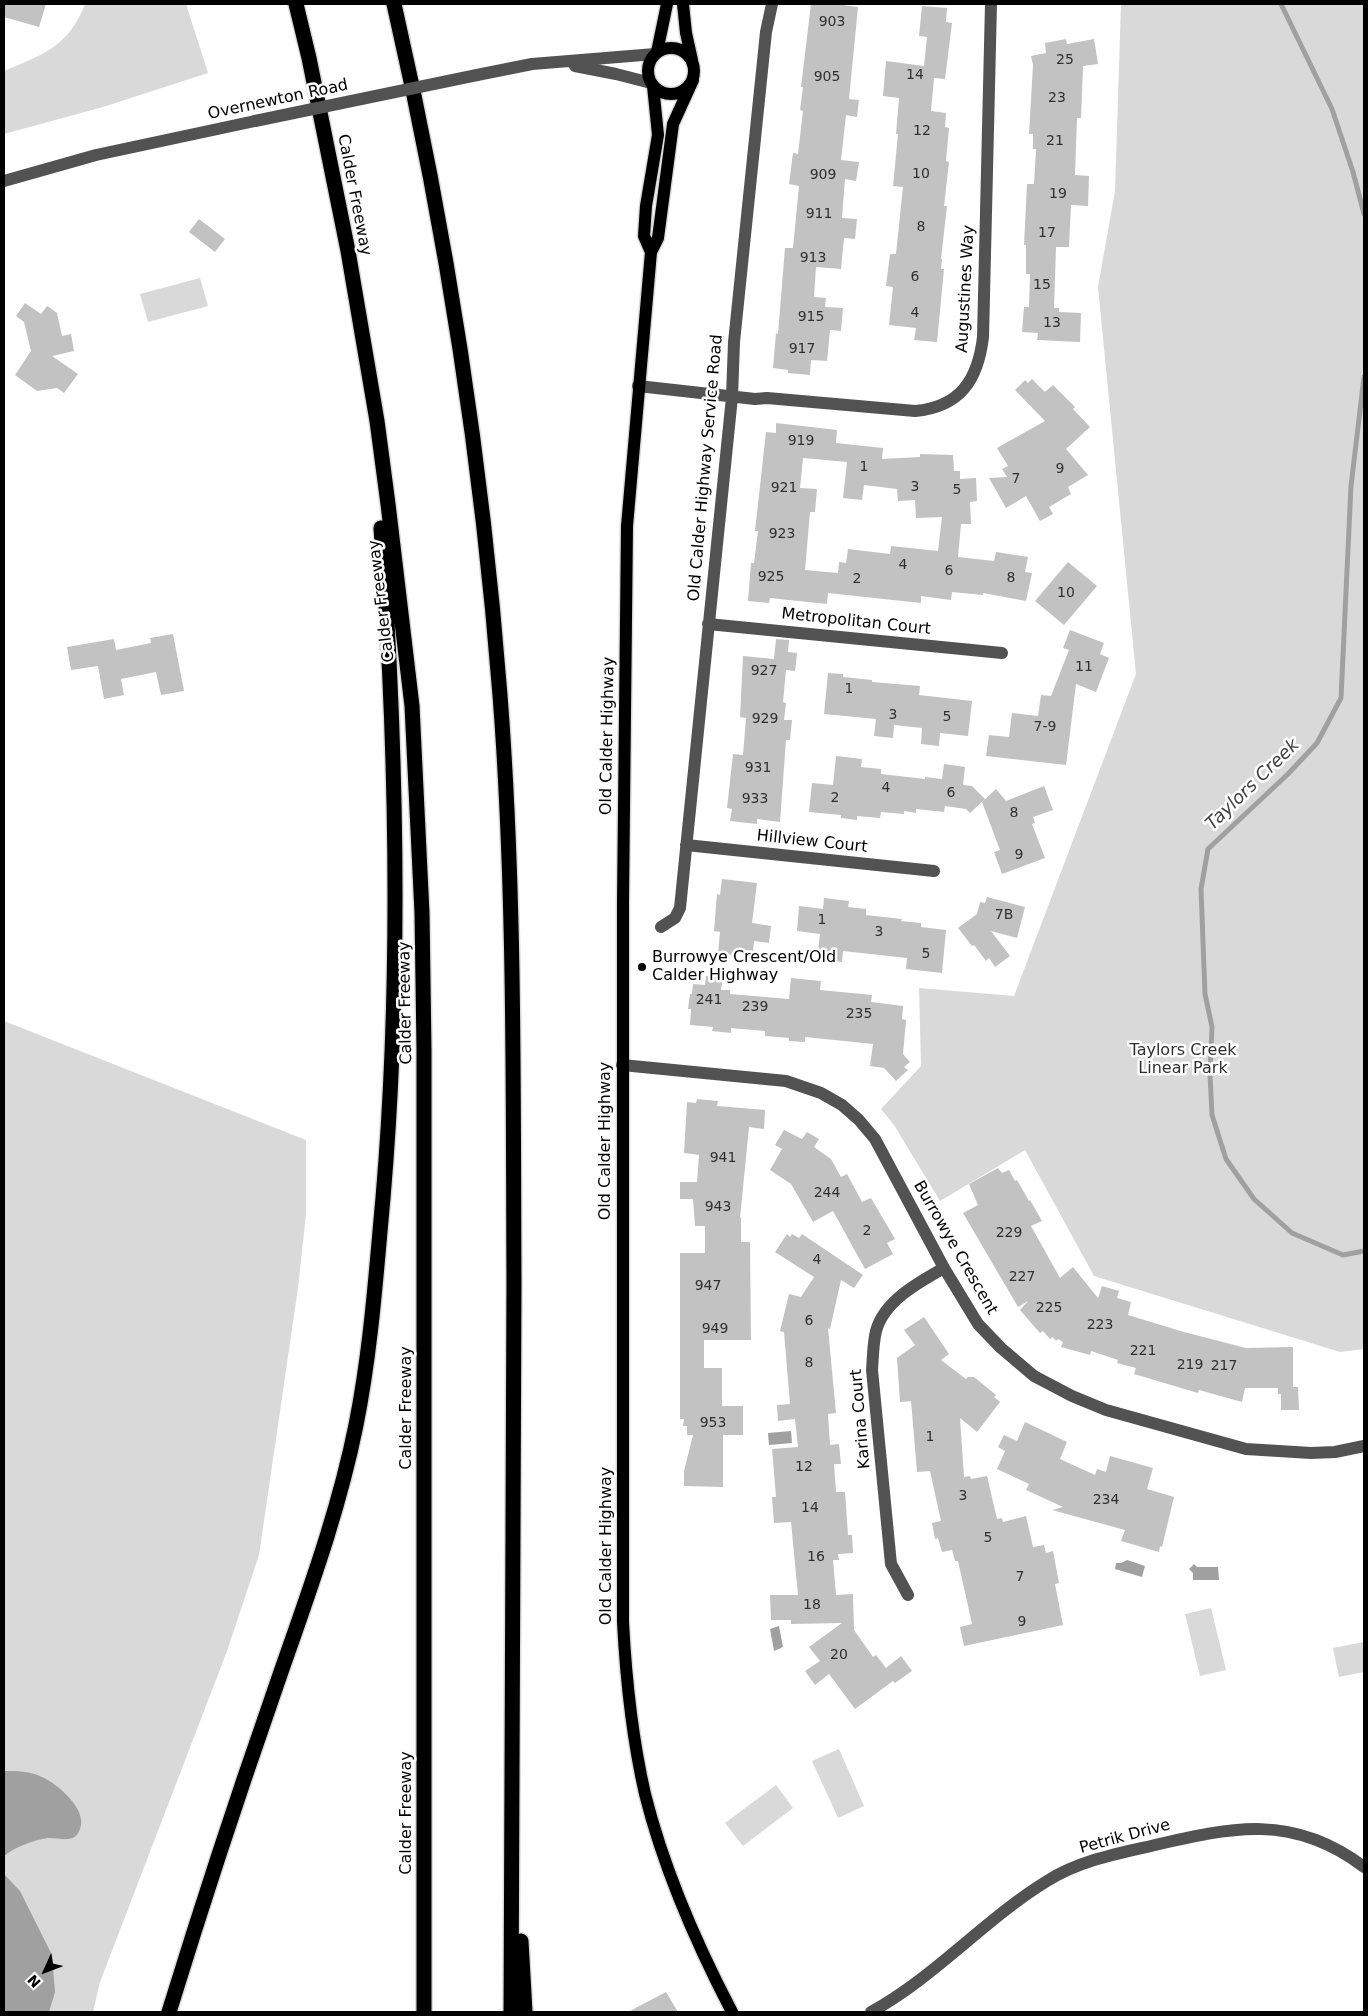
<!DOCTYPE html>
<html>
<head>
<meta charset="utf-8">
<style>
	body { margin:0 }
	#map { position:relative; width:1368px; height:2016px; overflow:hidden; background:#fff; font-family:"DejaVu Sans",sans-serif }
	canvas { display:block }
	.frame { position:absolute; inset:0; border:5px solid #000; pointer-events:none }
	.north { position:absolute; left:20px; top:1946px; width:50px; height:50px; -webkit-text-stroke:4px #fff; paint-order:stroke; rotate:227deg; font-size:14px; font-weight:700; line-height:20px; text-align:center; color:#000 }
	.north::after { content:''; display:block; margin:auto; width:18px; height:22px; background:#000; clip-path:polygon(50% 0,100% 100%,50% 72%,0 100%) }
</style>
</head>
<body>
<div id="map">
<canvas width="1368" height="2016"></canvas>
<div class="frame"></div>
<div class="north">N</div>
</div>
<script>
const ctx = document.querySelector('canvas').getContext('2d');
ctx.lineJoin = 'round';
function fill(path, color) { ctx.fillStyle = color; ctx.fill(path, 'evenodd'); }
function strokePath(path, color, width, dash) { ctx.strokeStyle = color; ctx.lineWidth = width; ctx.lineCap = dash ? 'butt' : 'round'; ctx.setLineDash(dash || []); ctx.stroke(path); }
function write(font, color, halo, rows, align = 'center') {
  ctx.font = font + ' "DejaVu Sans",sans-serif'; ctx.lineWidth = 5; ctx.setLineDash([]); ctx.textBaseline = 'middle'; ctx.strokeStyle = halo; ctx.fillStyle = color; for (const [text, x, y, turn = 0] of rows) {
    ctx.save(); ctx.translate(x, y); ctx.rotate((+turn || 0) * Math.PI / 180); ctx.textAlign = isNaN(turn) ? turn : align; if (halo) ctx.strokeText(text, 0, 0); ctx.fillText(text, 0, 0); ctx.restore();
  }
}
fill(new Path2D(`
	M85 4H186L208 73 103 107 4 134V71C44 54 68 47 85 4Z
	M1121 4H1364V1349L1340 1352 1094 1276 1025 1150 940 1201 894 1125 881 1109 921 1066 919 988 1014 996 1136 674 1098 287 1115 191Z
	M200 278 208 306 148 322 140 294Z
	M4 1021 306 1140V1214L298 1288 259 1555 227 1651 100 1982 93 2012H4Z
	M1211 1608 1226 1670 1200 1676 1185 1614Z
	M1364 1642V1672L1339 1677 1333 1648Z
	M839 1749 864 1806 838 1818 812 1761Z
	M776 1785 793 1808 743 1846 725 1823Z`), '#d9d9d9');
fill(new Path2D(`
	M791 1431 792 1443 769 1445 768 1433Z
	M1127 1560 1145 1566 1142 1577 1115 1569 1116 1563H1121Z
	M1194 1564 1197 1567H1218L1219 1580H1193V1573L1189 1569Z
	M779 1626 783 1647 774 1651 770 1629Z
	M4 1771C17 1771 30 1771 42 1777 58 1784 88 1810 80 1829 75 1844 61 1838 50 1838 39 1838 11 1848 4 1857Z
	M4 1874 20 1891 52 1955 55 1992 49 2012H4Z`), '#a0a0a0');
strokePath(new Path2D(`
	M1281 4 1332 109 1353 172 1364 214
	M1364 377 1351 486 1341 698 1317 743 1288 774 1208 849 1201 889 1205 994 1212 1027 1210 1074 1212 1115 1226 1159 1254 1199 1292 1233 1343 1255 1364 1251`), '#a0a0a0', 5);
fill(new Path2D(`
	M4 4H46L39 27 4 17Z
	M811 4H835L858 7 849 99 859 100 857 117 846 115 841 160 859 162 856 181 845 179 842 218 857 219 855 239 844 238 841 269 816 267 814 297 826 298 825 307 843 308 841 331 830 330 827 361 811 360 810 375 788 373V370L773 368 776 333 778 334 785 248H793L799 186 789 184 793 153 798 154 803 111 800 110 803 87H801Z
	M922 6 947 8 946 22 952 23 945 79 934 78 931 111 946 113 945 127 949 128 946 161 949 162 944 206H947L941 259H942L941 269H944L937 342 914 340 916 328 889 325 893 287 886 286 890 254H896L903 187 893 186 898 134H896L899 98 883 96 886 61 924 66 927 37 919 36Z
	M1066 39 1067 44 1094 39 1098 64 1083 66 1081 118H1077L1075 175 1089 176 1088 206 1071 205 1069 247H1056L1054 308H1059V312L1081 313 1080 342 1037 340 1038 333 1022 332 1024 307H1029L1030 274H1026V245H1024L1027 184H1034L1036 149H1033V134H1029L1033 65 1031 56 1046 53 1045 43Z
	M199 219 225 239 215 252 189 232Z
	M25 303 41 314 47 306 49 307 57 313 62 336 71 334 74 351 52 356 78 374 64 393 57 388 37 391 15 375 31 351 24 322 16 316Z
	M1032 379 1045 392 1053 385 1075 407 1073 409 1090 427 1066 449 1088 475 1068 487 1071 494 1049 507 1053 514 1040 521 1026 496 1006 508 989 478 1007 477 1002 469 1008 466 997 448 1045 421 1015 390 1025 380 1028 383Z
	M776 423 837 430 836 443 883 448 882 459 920 457V454L953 455 954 471H960V479L976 478 977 501 970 502 971 524H961L958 557 994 561 996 552 1028 557 1025 572 1032 573 1026 601 983 593V595L952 592 951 600 921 596V603L828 593 827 604 770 598 769 603 748 601 751 563H754L758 531H755L766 432 776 433ZM803 458 847 462 843 498 862 500 864 485 897 489 898 501 915 500 916 518 942 517 938 551 891 546 890 554 848 549 846 563 839 562 838 573 805 570 810 512H815L817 489 800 488Z
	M1068 562 1097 586 1064 625 1035 601Z
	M1070 630 1104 643 1100 654 1109 658 1096 692 1076 684 1066 765 986 756 989 735 1009 737 1012 713 1038 716 1041 695 1051 696 1069 650 1063 648Z
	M173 634 184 691 161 695 156 672 121 679 124 695 104 699 98 666 71 670 67 647 114 639 116 650 151 643 150 638Z
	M776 639 789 640 788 652 797 653 795 671 786 670 783 702 786 703 784 720H792L790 740H786L780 822 757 819V824L730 821 732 809 727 808 733 754 743 755 746 718 740 717 743 656 774 659Z
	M828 673 843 674V677L872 680V682L920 686 919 695 972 701 968 736 940 733 939 746 921 744 922 728 894 725 893 738 874 736 876 719 824 714Z
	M836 756 862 759 861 767 881 769V774L925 779V777L942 779 944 764 965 767 963 785 972 786 985 799 970 813 966 809 945 806 944 812 916 809V813L904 811V814L881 812 880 818 857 816V820L841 818V815L809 812 812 783 833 785Z
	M1044 786 1053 810 1033 817 1035 823 1032 824 1045 858 1002 874 994 852 1000 850 982 802 996 789 1006 801Z
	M722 879 757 883 752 923 771 926 769 943 754 941 753 951 734 949 733 955 718 953 720 932 714 931 717 894 720 895Z
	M987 897 1025 907 1017 938 991 931 1010 956 995 967 989 958 986 961 974 945 972 946 958 928 977 914 980 902 985 903Z
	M824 898 849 901 848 907 866 909V915L902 919 901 921 921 923V927L946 930 942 973 906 969 907 958 843 951 842 962 817 959 820 934 797 931 799 906 823 909Z
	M706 976 723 977 721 990H730V994L789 999 791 978 821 981 820 990 872 995 871 1002 903 1006 902 1019 906 1020 903 1054 910 1062 904 1067 908 1070 896 1081 884 1068 870 1066 873 1044 805 1037V1042L789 1041V1038L765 1036V1031L731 1028V1033L712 1031 713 1027 690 1025 691 1009H688L690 994H692L693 984 705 985Z
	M697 1099 718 1101 717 1106 765 1110 764 1129 749 1127 740 1218 741 1217V1242H750L751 1340H704V1368H722V1406H743V1435H723V1487L684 1486V1471L693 1435H687V1426H683L684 1419H680V1253H705V1226H695L693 1199H680V1182H697L699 1155 684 1153 687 1102 696 1103Z
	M784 1130 802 1139 807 1132 819 1139 814 1147 831 1159 841 1177 847 1174 862 1202 871 1198 895 1239 887 1243 893 1254 865 1269 833 1211 813 1222 791 1184 770 1170 782 1149 775 1145Z
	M998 1168 1002 1173 1009 1170 1015 1181 1017 1180 1029 1201 1030 1200 1042 1221 1031 1226 1060 1278 1073 1267 1098 1298 1102 1286 1119 1291 1117 1298 1131 1302 1128 1315 1184 1332 1246 1348 1293 1347V1387H1298L1299 1410H1281V1394H1278V1388H1245L1242 1402 1199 1390 1198 1393 1134 1374 1136 1368 1117 1363 1118 1360 1091 1351 1090 1355 1061 1347 1063 1342 1058 1339 1056 1341 1053 1337 1050 1339 1043 1331 1040 1333 1020 1310 1028 1301 1018 1307 963 1213 978 1205 969 1184Z
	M787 1234 790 1237 792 1234 799 1238 802 1234 863 1275 854 1288 841 1280 830 1329 828 1328 836 1413 828 1414 830 1445 839 1444 841 1464H834L836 1492H845L848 1535H852L853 1553 838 1554 839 1560H833L836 1595 853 1594 854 1630 873 1657 876 1655 886 1668 901 1656 912 1671 895 1683 893 1681 855 1709 829 1674 815 1685 805 1671 820 1661 809 1647 842 1623 791 1624V1620H771L770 1595H798L791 1522 774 1523 772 1497H776L772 1449 798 1447 795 1419 778 1421 777 1405 790 1404 784 1332 780 1331 789 1294 801 1297 814 1277 775 1252Z
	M924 1317 949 1354 941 1360 966 1379 968 1377H974L996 1395 994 1397 1000 1402 977 1432 960 1418 964 1477 970 1476 971 1479 987 1476 997 1519 1002 1518 1003 1522 1026 1516 1033 1547 1044 1545 1046 1553 1053 1551 1059 1583 1055 1584 1063 1625 964 1646 960 1627 972 1624 958 1561H955L952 1550 942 1552 938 1538 935 1539 932 1523 941 1521 930 1471 917 1472 911 1401 900 1402 897 1358 915 1345 904 1330Z
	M1025 1422 1067 1442 1060 1459 1095 1475 1097 1469 1106 1472 1110 1456 1153 1468 1147 1489 1174 1497 1162 1547 1160 1546 1159 1552 1121 1541 1125 1530 1052 1510 1063 1507 1026 1490 1029 1484 997 1469 1005 1451 998 1447 1004 1435 1017 1441Z
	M666 1992 678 2012H628Z`), '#c2c2c2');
const major = new Path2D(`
	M683 4 686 33 692 60
	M648 71a23 23 0 1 1 46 0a23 23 0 1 1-46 0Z
	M657 52 667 4
	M693 80 673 124 658 238 651 252 627 526 623 901V1622C626 1680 632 1737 645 1794 664 1870 696 1943 732 2012
	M651 252 644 236 646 206 658 135 653 86`);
const highway = new Path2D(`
	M296 4 309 58 348 251 377 421 388 504 412 706 422 913 424 1050V2012
	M394 4C446 231 482 462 500 695 515 890 513 1086 514 1282 514 1526 513 1769 511 2012
	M521 1941 525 2012
	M169 2012C201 1908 235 1804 271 1701 302 1610 337 1520 356 1425 371 1350 376 1274 383 1198 402 975 397 751 381 528`);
strokePath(major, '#dbdbdb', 15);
strokePath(highway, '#dbdbdb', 18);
strokePath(new Path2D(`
	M575 66 616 74 651 83
	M477 75 532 64 655 54
	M4 181 96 155 255 121
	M638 386 755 399 767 398 915 411C960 407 978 380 983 337L991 4
	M708 624 1002 653
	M686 845 934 871
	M661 927 675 918 680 908 732 397 734 342 766 32 772 4
	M622 1065 786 1081 821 1093 842 1105 859 1120 875 1139 944 1268 978 1324 1001 1348 1034 1376 1072 1396 1106 1410 1246 1449 1311 1453 1335 1452 1364 1446
	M908 1595 891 1564 872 1370C873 1357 873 1343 876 1331 884 1301 919 1282 944 1268
	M871 2012C935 1977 985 1919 1047 1881 1079 1861 1115 1854 1151 1846 1232 1827 1293 1813 1364 1867`), '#525252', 12);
strokePath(major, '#000', 12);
strokePath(highway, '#000', 15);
strokePath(new Path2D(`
	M255 121 477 75`), '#525252', 12);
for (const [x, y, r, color] of [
	[642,967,5,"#000"]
]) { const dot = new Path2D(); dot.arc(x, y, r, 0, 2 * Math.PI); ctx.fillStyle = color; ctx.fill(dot); strokePath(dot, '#fff', 2); }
write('14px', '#303030', null, [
	["903",832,22],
	["25",1065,60],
	["14",915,75],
	["905",827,77],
	["23",1057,98],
	["12",922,131],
	["21",1055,141],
	["10",921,174],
	["909",823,175],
	["19",1058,194],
	["911",819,214],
	["8",921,227],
	["17",1047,233],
	["913",813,258],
	["6",915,277],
	["15",1042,285],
	["4",915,313],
	["915",811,317],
	["13",1052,323],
	["917",802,349],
	["919",801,441],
	["1",864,467],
	["9",1060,469],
	["7",1016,479],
	["3",915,487],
	["921",784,488],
	["5",957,490],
	["923",782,534],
	["4",903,565],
	["6",949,571],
	["925",771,577],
	["8",1011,578],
	["2",857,579],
	["10",1066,593],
	["11",1084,667],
	["927",764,671],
	["1",849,689],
	["3",893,715],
	["5",947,717],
	["929",765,719],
	["7-9",1045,727],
	["931",758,768],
	["4",886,788],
	["6",951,793],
	["2",835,798],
	["933",755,799],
	["8",1014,813],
	["9",1019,855],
	["7B",1004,915],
	["1",822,920],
	["3",879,932],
	["5",926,954],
	["241",709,1000],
	["239",755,1007],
	["235",859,1014],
	["941",723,1158],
	["244",827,1193],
	["943",718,1207],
	["2",867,1231],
	["229",1009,1233],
	["4",817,1260],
	["227",1022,1277],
	["947",708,1286],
	["225",1049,1308],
	["6",809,1321],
	["223",1100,1325],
	["949",715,1329],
	["221",1143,1351],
	["8",809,1363],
	["219",1190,1365],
	["217",1224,1366],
	["953",713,1423],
	["1",930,1437],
	["12",804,1467],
	["3",963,1496],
	["234",1106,1500],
	["14",810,1508],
	["5",988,1538],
	["16",816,1557],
	["7",1020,1577],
	["18",812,1605],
	["9",1022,1622],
	["20",839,1655]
]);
write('16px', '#000', '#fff', [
	["Overnewton Road",278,100,-12],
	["Calder Freeway",354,195,79],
	["Augustines Way",966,289,-87],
	["Old Calder Highway Service Road",706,468,-85],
	["Calder Freeway",382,601,-97],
	["Metropolitan Court",856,622,6],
	["Old Calder Highway",608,736,-89],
	["Hillview Court",812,842,6],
	["Calder Freeway",406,1003,-91],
	["Old Calder Highway",606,1141,-90],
	["Burrowye Crescent",955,1248,60],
	["Calder Freeway",407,1408,-90],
	["Karina Court",861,1419,-95],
	["Old Calder Highway",607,1546,-90],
	["Calder Freeway",407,1813,-90],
	["Petrik Drive",1125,1837,-15]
]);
write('16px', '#000', '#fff', [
	["Burrowye Crescent/Old",652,958],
	["Calder Highway",652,976]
], 'left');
write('16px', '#303030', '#fff', [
	["Taylors Creek",1183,1051],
	["Linear Park",1183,1069]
]);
write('italic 18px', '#414141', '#fff', [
	["Taylors Creek",1253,785,-44]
]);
</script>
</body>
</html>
